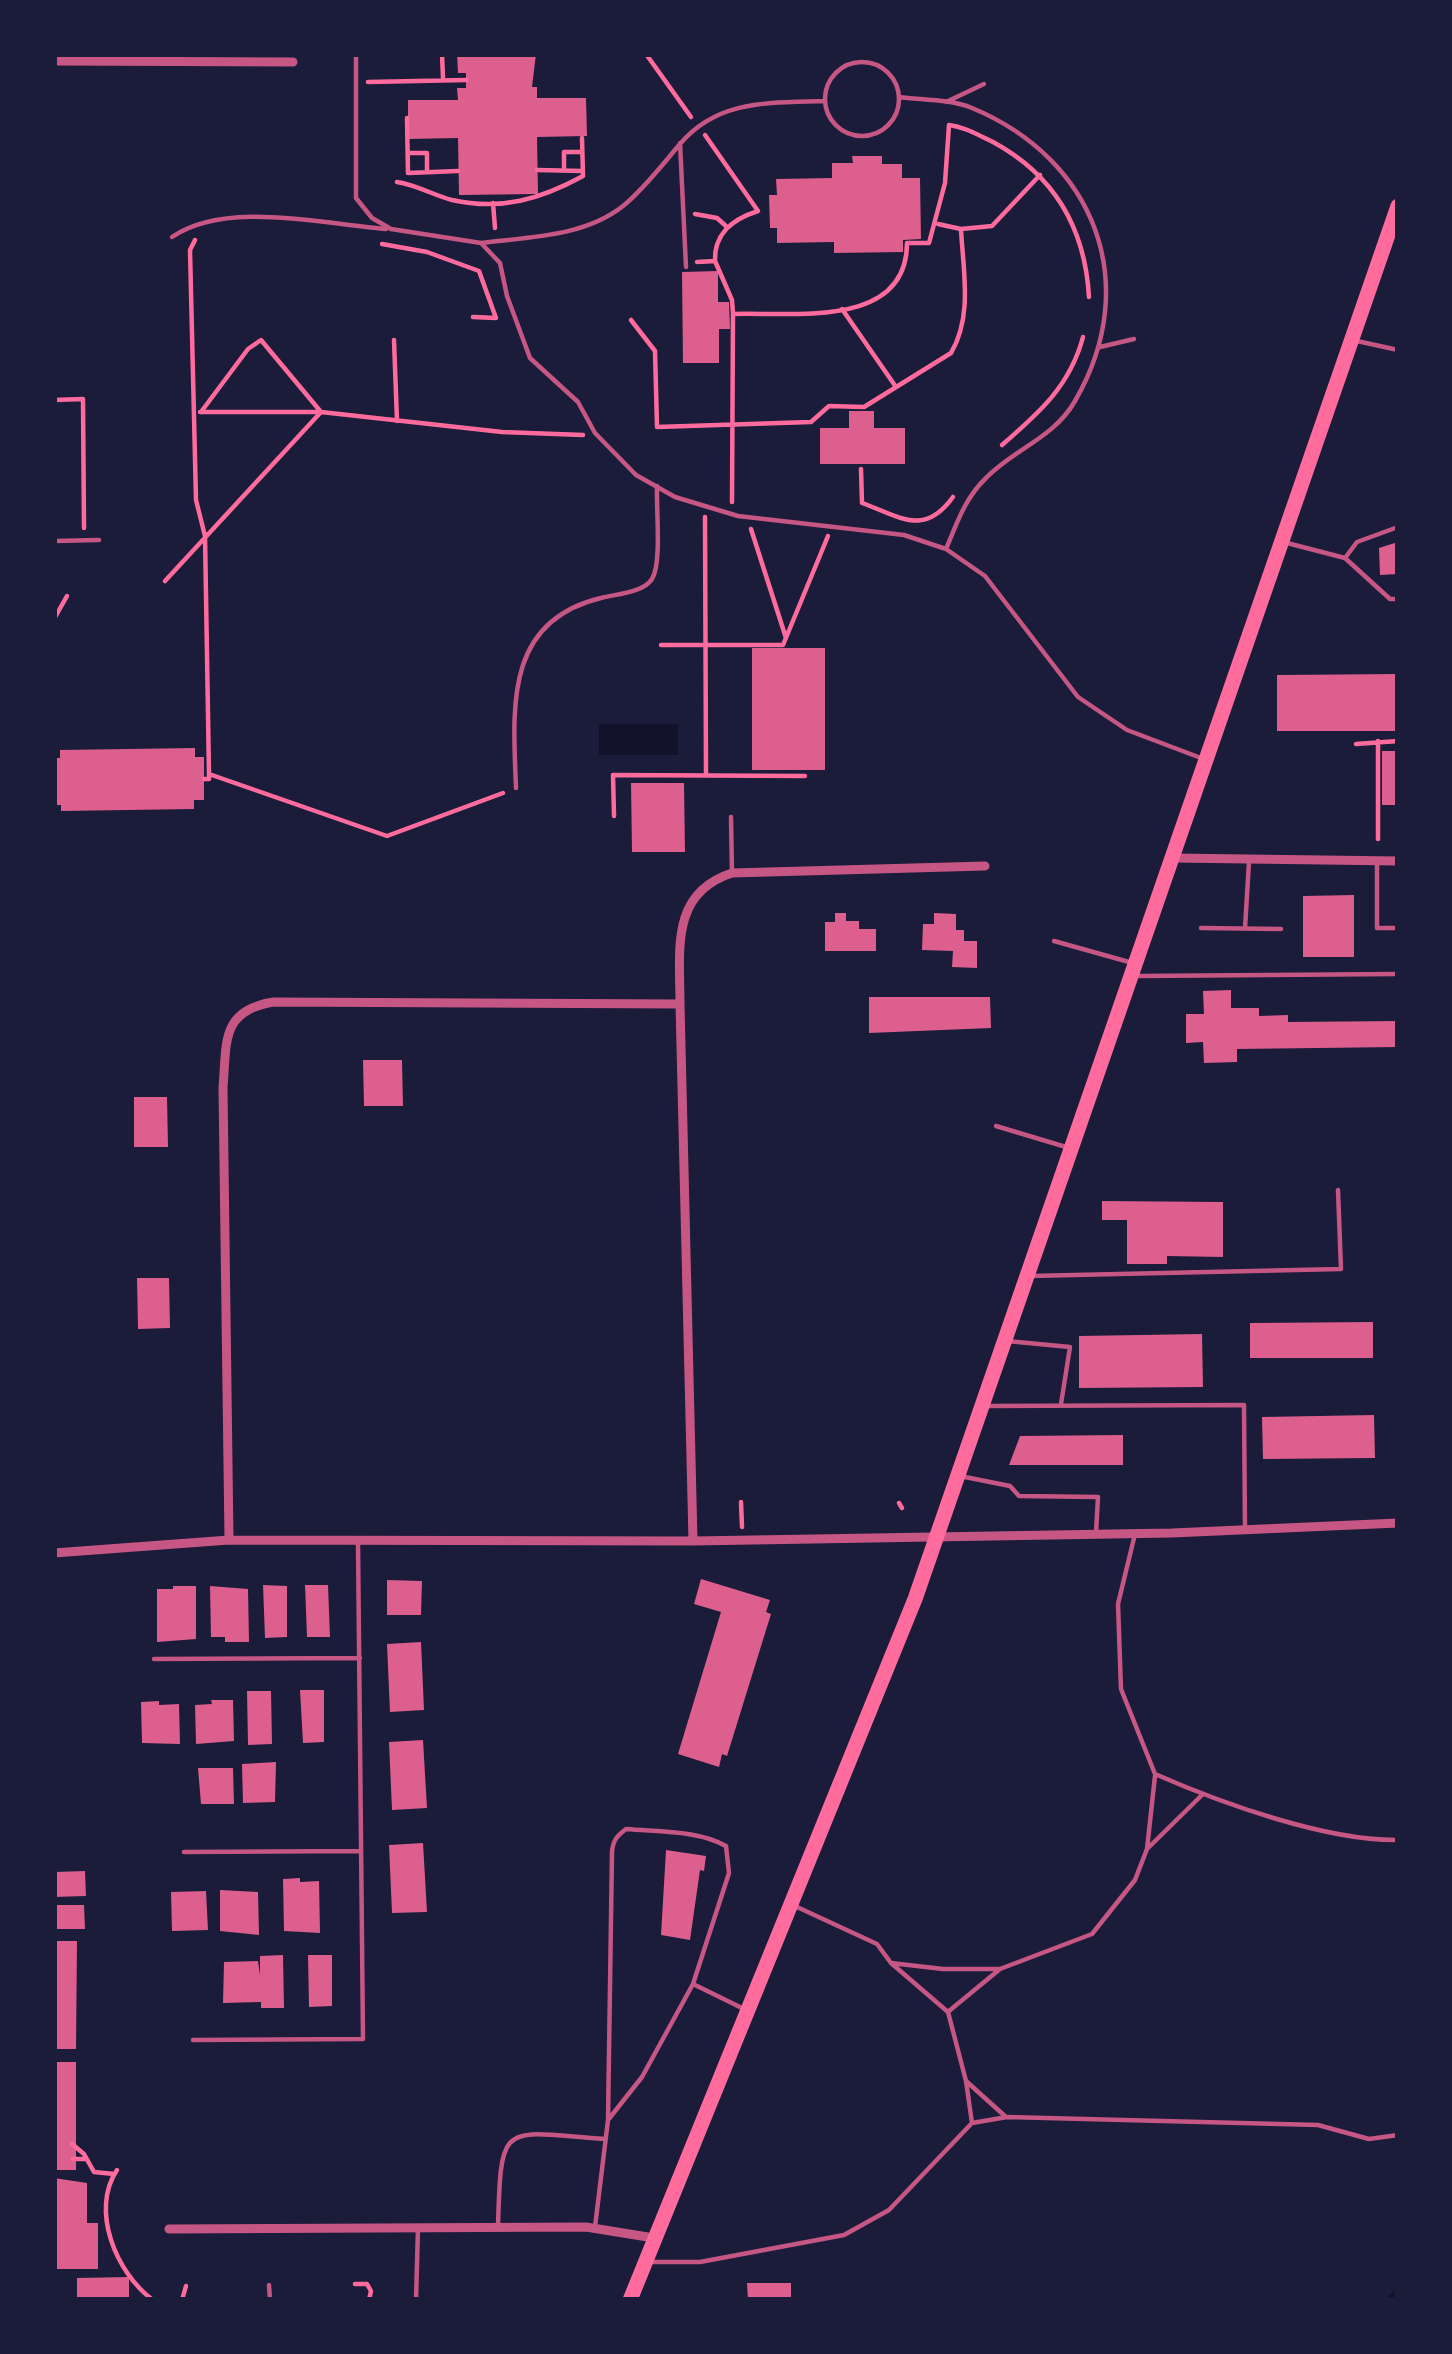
<!DOCTYPE html>
<html>
<head>
<meta charset="utf-8">
<style>
	body { margin:0 }
	#map { position:relative; width:1452px; height:2354px; overflow:hidden; background:#1b1b3a; font-family:"Source Serif 4",serif }
	canvas { display:block }
	.frame { position:absolute; inset:0; border:57px solid #1b1b3a; pointer-events:none }
</style>
</head>
<body>
<div id="map">
<canvas width="1452" height="2354"></canvas>
<div class="frame"></div>
</div>
<script>
const ctx = document.querySelector('canvas').getContext('2d');
ctx.lineJoin = 'round';
function fill(path, color) { ctx.fillStyle = color; ctx.fill(path, 'evenodd'); }
function strokePath(path, color, width, dash) { ctx.strokeStyle = color; ctx.lineWidth = width; ctx.lineCap = dash ? 'butt' : 'round'; ctx.setLineDash(dash || []); ctx.stroke(path); }
fill(new Path2D(`
	M599 724H678V755H599Z`), '#12122b');
strokePath(new Path2D(`
	M1390 2300 1398 2294`), '#12122b', 8);
fill(new Path2D(`
	M457 54H536L532 87H537V98H586L587 136 537 137 538 194 459 195 458 138 408 139V100H458L457 88H466V73H458Z
	M852 156H882V164H902V178H920L921 239 903 240V252L834 253V242L777 243V228H770L769 195H777L776 179 832 178V163H853Z
	M718 271V302H729L730 329H719V363H683L682 272Z
	M849 411H874V428H905V464H820V428H849Z
	M1398 542V574L1380 575 1379 548Z
	M752 648H825V770H752Z
	M1398 674V731H1277V675Z
	M195 748V757H204V800H194V809L61 811V805H54V758H60V750Z
	M1382 751H1398V805H1382Z
	M631 783H684L685 852H632Z
	M1354 895V957H1303V896Z
	M835 913H846V921H859V929H876V951H825V922H835Z
	M934 913 956 914V930H964V941H977V968L952 967 953 951 922 950 923 924H934Z
	M1231 990V1008H1259V1016L1288 1015V1022L1398 1021V1047L1237 1049V1062L1204 1063 1203 1042 1186 1043V1014H1204L1203 991Z
	M869 997H990L991 1028 869 1033Z
	M363 1060H402L403 1106H364Z
	M134 1097H167L168 1147H134Z
	M1102 1201 1223 1202V1257L1167 1256V1264H1127V1220H1102Z
	M137 1278H169L170 1328 138 1329Z
	M1373 1322V1358H1250V1323Z
	M1202 1334 1203 1387 1079 1388V1336Z
	M1374 1415 1375 1458 1263 1459 1262 1417Z
	M1123 1435V1465H1009L1020 1436Z
	M701 1579 770 1600 766 1612 771 1614 727 1756 722 1754 719 1767 678 1754 721 1612 694 1604Z
	M387 1580 422 1581 421 1615H387Z
	M263 1585 287 1586V1637L265 1638Z
	M305 1585H328L330 1637H307Z
	M173 1586H196V1639L157 1642V1589H173Z
	M210 1586 248 1589 249 1642H225V1637H211Z
	M421 1642 424 1710 390 1712 387 1644Z
	M300 1690H324V1742L303 1743Z
	M247 1691H271L272 1744 248 1745Z
	M211 1700H233L234 1741 196 1744 195 1705 212 1704Z
	M159 1701V1705L179 1704 180 1744 142 1743 141 1702Z
	M423 1740 427 1808 392 1810 389 1742Z
	M276 1762 275 1802 243 1803 242 1764Z
	M198 1768H233L234 1804H201Z
	M423 1843 427 1912 392 1913 389 1845Z
	M666 1850 706 1856 704 1871 700 1870 690 1940 661 1935Z
	M85 1871 86 1896 54 1897V1872Z
	M300 1878V1882L319 1881 320 1933 284 1931 283 1879Z
	M220 1890 258 1892 259 1935 220 1931Z
	M206 1891 208 1930 172 1931 171 1892Z
	M54 1905H84L85 1929H54Z
	M54 1941H77L76 2049H54Z
	M283 1955 284 2008H261V2002L223 2003 224 1962 258 1961 260 1975V1956Z
	M308 1955H332V2006L309 2007Z
	M54 2062H76V2170H54Z
	M54 2178 87 2183V2223H98V2269H54Z
	M129 2277V2300H77V2278Z
	M747 2283H791V2300H748Z`), '#dd5f8e');
strokePath(new Path2D(`
	M442 54 443 78
	M646 54 691 117
	M368 82 466 80
	M407 118 408 173 458 171
	M705 135 758 211C733 219 714 233 715 261
	M408 153H427V170
	M537 170 583 171
	M564 170V152H581
	M397 182C417 185 433 195 452 200 501 211 541 199 583 176L582 138
	M493 203 495 228
	M695 214 717 218 727 227
	M938 224 961 229
	M195 240 190 250 196 500 205 536 209 774V779H204
	M382 244 427 252 479 271 496 318 473 317
	M697 262 715 261 732 300 733 313
	M842 309 896 387
	M631 320 655 351 657 427 811 422 829 406 864 407 951 353C973 316 963 270 961 229L992 226 1040 175
	M394 340 397 421
	M54 400 83 399 84 528
	M200 412H321L502 432 583 435
	M1002 445C1039 413 1070 386 1083 337
	M861 469 862 503C901 517 924 537 953 497
	M732 502 733 314C794 312 907 329 907 243H929L945 183 949 125C965 127 978 135 993 142 1054 175 1085 228 1089 297
	M705 517 706 775
	M751 529 786 638
	M165 581 321 412 261 340 248 349 201 412
	M54 619 67 596
	M661 645H783L828 536
	M1378 741V839
	M1356 744 1398 741
	M209 774 387 836 503 793
	M614 816 613 775 805 776
	M741 1502 742 1527
	M899 1503 902 1508
	M72 2144 84 2154 94 2172 114 2174
	M73 2159H86
	M117 2170C90 2210 116 2273 153 2300
	M355 2284H367L371 2291 369 2300
	M182 2300 186 2286`), '#ff6b9d', 4.5);
strokePath(new Path2D(`
	M356 54V198L372 218 391 229 481 243 500 263 507 296 530 358 578 402 595 433 636 475 675 497 738 516 904 535 946 549 985 576 1078 697 1127 730 1201 758
	M825 99a37 37 0 1 1 74 0a37 37 0 1 1-74 0Z
	M899 97C922 100 950 99 972 108 1095 159 1143 284 1075 401 1054 438 1014 449 986 478 965 498 957 523 946 549
	M946 102 984 84
	M680 143 686 267
	M172 237C226 200 322 224 386 229
	M481 243C528 237 584 237 623 206 644 189 662 165 680 144 718 99 770 103 825 101
	M1357 341 1398 350
	M1100 347 1134 339
	M54 541 99 540
	M1287 543 1345 558 1390 599H1398
	M1345 558 1357 542 1398 527
	M516 788C513 708 504 621 601 598 616 594 643 593 652 579 662 563 656 508 657 486
	M731 817 732 873
	M1377 864V928H1398
	M1201 928 1281 929
	M1245 928 1249 862
	M1054 941 1129 962
	M1138 976 1398 974
	M996 1126 1066 1147
	M1030 1276 1341 1269 1338 1190
	M1007 1341 1070 1347 1061 1404
	M984 1406 1244 1405 1245 1530
	M960 1476 1010 1486 1019 1496 1098 1497 1096 1533
	M1135 1534 1118 1604 1121 1689 1155 1774C1221 1803 1326 1841 1398 1840
	M154 1659 360 1658
	M1147 1849 1202 1795
	M184 1852 361 1851
	M797 1907 877 1944 891 1963 948 2012 966 2081 972 2123
	M891 1963 943 1969H1000L1092 1934 1135 1880 1147 1849 1155 1776
	M949 2011 1000 1969
	M193 2040 363 2039 358 1543
	M966 2081 1006 2117
	M608 2120 642 2077 693 1984
	M498 2226C501 2118 502 2132 605 2139
	M595 2227 608 2120 612 1852C613 1840 617 1836 626 1829 658 1832 698 1830 726 1846L729 1873 693 1984 744 2009
	M649 2262H700L844 2235 889 2210 972 2123 1007 2117 1318 2125 1369 2139 1398 2135
	M269 2285 270 2300
	M416 2300 418 2228`), '#c65784', 4.5);
strokePath(new Path2D(`
	M54 61 293 62
	M1173 858 1398 861
	M229 1540 223 1087C227 1043 220 1011 273 1002L680 1004
	M693 1541 680 1004C680 950 670 893 732 873L985 866
	M54 1553 229 1540 693 1541 1172 1533 1398 1523
	M169 2229 586 2227 654 2238`), '#c65784', 9);
strokePath(new Path2D(`
	M630 2300 915 1599 1398 206`), '#ff6b9d', 15);
</script>
</body>
</html>
